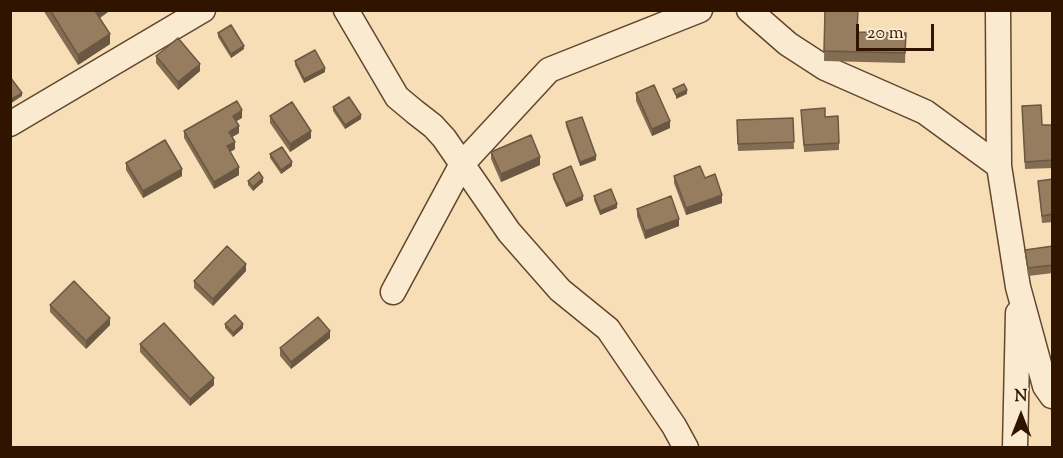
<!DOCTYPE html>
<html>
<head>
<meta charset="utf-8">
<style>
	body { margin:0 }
	#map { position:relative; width:1063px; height:458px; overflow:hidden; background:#f7deb7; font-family:"Sorts Mill Goudy",serif }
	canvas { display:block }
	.frame { position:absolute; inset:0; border:12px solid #301400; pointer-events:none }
	.north { position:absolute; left:991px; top:386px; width:60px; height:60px; -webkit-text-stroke:4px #faead0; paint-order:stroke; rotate:0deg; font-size:16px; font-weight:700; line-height:24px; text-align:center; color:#301400 }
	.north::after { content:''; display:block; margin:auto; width:21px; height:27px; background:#301400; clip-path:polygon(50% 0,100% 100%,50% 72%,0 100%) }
	.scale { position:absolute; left:856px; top:24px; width:78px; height:27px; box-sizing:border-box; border:3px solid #301400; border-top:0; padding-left:8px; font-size:18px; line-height:21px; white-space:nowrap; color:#301400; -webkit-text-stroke:4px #faead0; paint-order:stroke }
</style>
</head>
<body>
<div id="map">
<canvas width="1063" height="458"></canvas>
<div class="frame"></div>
<div class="north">N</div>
<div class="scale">20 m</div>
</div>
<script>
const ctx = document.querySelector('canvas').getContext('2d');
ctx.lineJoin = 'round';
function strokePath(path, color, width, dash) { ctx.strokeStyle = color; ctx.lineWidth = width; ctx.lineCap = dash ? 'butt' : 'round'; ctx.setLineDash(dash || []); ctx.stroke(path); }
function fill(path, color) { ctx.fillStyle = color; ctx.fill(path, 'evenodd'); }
const street = new Path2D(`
	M346 10 397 97 415 112 433 126 444 138 509 232 560 290 608 329 674 426 686 448
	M749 10 788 44 825 68 925 112 999 166 1018 287 1045 386 1052 396
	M998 10 999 166
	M10 124 203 10
	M393 292 462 164 549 70 700 10
	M1015 448 1018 313`);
strokePath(street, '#62462e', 27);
strokePath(street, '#faead0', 24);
fill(new Path2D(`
	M43 10H108V12L100 18 110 44 78 65Z
	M825 10 857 32 906 33 905 63 824 61Z
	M218 33 244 49 231 58 218 37Z
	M156 56 200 71 178 90 156 63Z
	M295 61 325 72 304 83 295 65Z
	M636 93 670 128 652 136 636 101Z
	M1022 106 1042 125H1053V168L1025 169Z
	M333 107 361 119 345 129 333 111Z
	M801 110 825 117 839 143V150L804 152Z
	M270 116 311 138 290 152 270 123Z
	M242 118 236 121 239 133 232 137 235 149 230 152 239 175 214 189 184 138V131Z
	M793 118 794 149 738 151 737 120Z
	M566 122 596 160 580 166 566 126Z
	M491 152 540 165 501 182 491 159Z
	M270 154 292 166 281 174 270 158Z
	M126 163 182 176 143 198 126 170Z
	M553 174 583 200 566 207 553 178Z
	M674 176 705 178 722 203 686 215 674 183Z
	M1053 179V222L1042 223 1038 181Z
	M248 181 263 182 253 191 248 185Z
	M594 196 617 208 600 215 594 200Z
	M637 209 679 226 645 239 637 216Z
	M1053 246V273L1028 276 1025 250Z
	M246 271 213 306 194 288V281Z
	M50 305 110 325 86 349 50 312Z
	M225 324 243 328 233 337 225 328Z
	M330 338 291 369 280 356V348Z
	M140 344 214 385 190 406 140 352Z`), '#826c52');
fill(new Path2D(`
	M96 10H108V12L95 21V11Z
	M110 34V44L78 65V55Z
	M244 46V49L231 58V54Z
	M200 64V71L178 90V82Z
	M325 68V72L304 83V79Z
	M687 90V94L676 99V95Z
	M22 93V96L10 104V100Z
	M242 110V118L233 123V116Z
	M361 115V119L345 129V125Z
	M670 121V128L652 136V129Z
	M239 126V133L229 139V132Z
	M311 131V138L290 152V144Z
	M235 142V149L227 154V146Z
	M596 156V160L580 166V162Z
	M540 157V165L501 182V174Z
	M292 162V166L281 174V170Z
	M239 167V175L214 189V182Z
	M182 169V176L143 198V191Z
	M263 178V182L253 191V187Z
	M722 195V203L686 215V208Z
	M583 196V200L566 207V204Z
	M617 204V208L600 215V211Z
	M679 219V226L645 239V231Z
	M246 264V271L213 306V299Z
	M110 318V325L86 349V341Z
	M243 324V328L233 337V333Z
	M330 331V338L291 369V362Z
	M214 378V385L190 406V399Z`), '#6a5842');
const building = new Path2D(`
	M50 10H96L95 11 110 34 78 55Z
	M825 10H858L857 32 906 33 905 53 824 51Z
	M231 25 244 46 231 54 218 33Z
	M178 38 200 64 178 82 156 56Z
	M315 50 325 68 304 79 295 61Z
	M10 77 22 93 10 100Z
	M684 84 687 90 676 95 673 89Z
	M654 85 670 121 652 129 636 93Z
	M349 97 361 115 345 125 333 107Z
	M237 101 242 110 233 116 239 126 229 132 235 142 227 146 239 167 214 182 184 131Z
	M292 102 311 131 290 144 270 116Z
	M1041 105 1042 125H1053V160L1025 162 1022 106Z
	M825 108V117L838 116 839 143 804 145 801 110Z
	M582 117 596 156 580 162 566 122Z
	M793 118 794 142 738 144 737 120Z
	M531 135 540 157 501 174 491 152Z
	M165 140 182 169 143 191 126 163Z
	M282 147 292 162 281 170 270 154Z
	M571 166 583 196 566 204 553 174Z
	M700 166 705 178 715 174 722 195 686 208 674 176Z
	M259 172 263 178 253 187 248 181Z
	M1053 179V214L1042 216 1038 181Z
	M611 189 617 204 600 211 594 196Z
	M671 196 679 219 645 231 637 209Z
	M227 246 246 264 213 299 194 281Z
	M1053 246V265L1028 268 1025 250Z
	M74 281 110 318 86 341 50 305Z
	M235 315 243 324 233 333 225 324Z
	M318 317 330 331 291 362 280 348Z
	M164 323 214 378 190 399 140 344Z`);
fill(building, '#977d5f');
strokePath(building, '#6a5842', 1.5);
</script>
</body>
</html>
